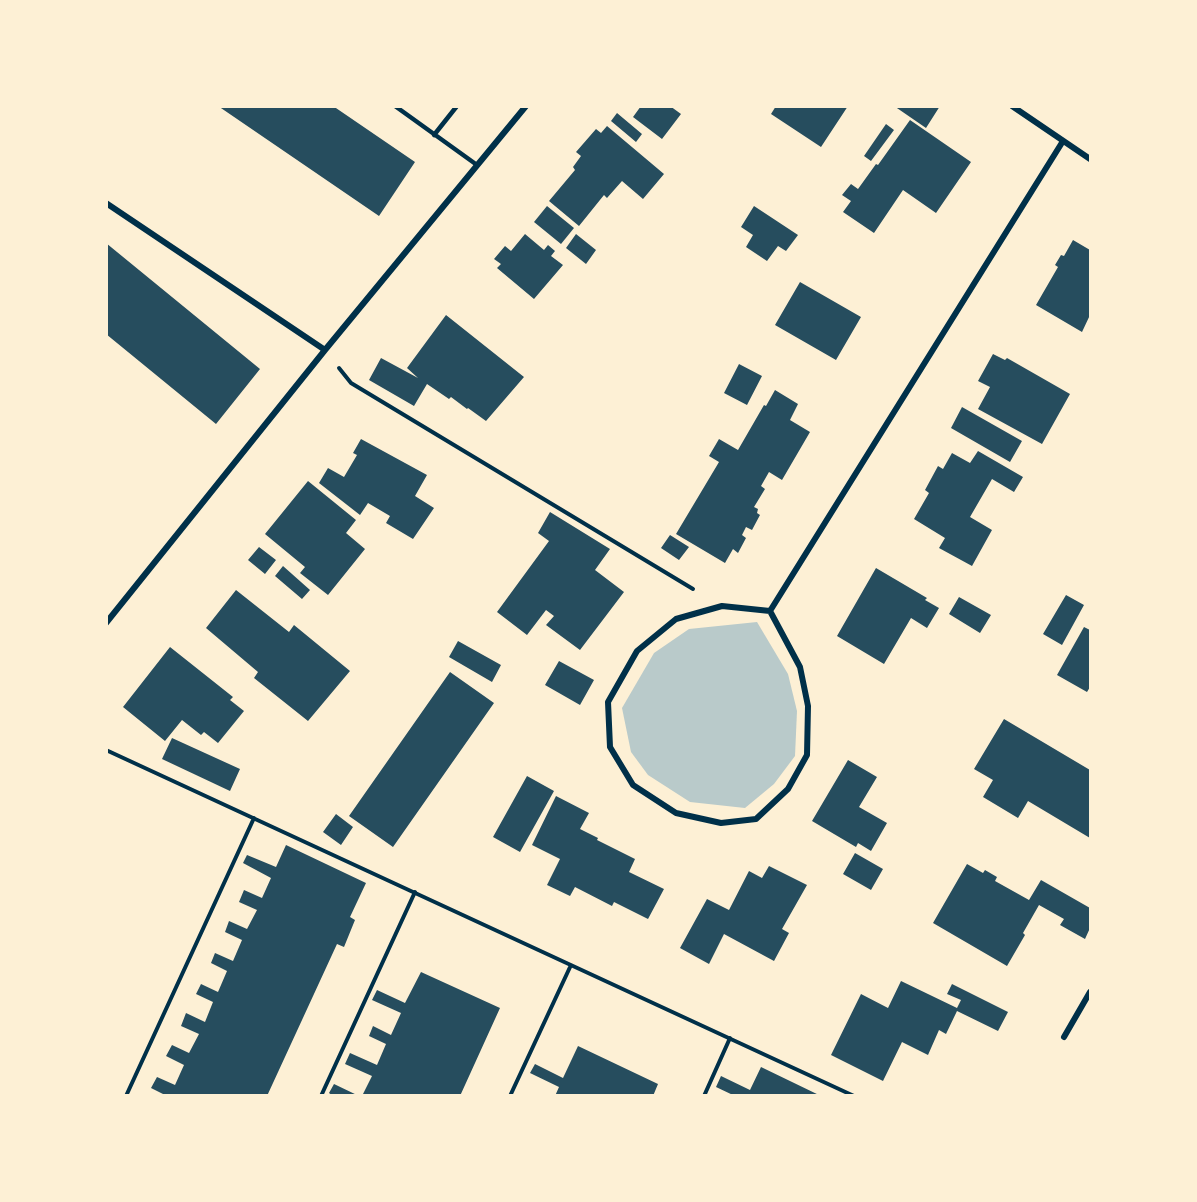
<!DOCTYPE html>
<html>
<head>
<meta charset="utf-8">
<style>
	body { margin:0 }
	#map { position:relative; width:1197px; height:1202px; overflow:hidden; background:#fdf0d5; font-family:Roboto,sans-serif }
	canvas { display:block }
	.frame { position:absolute; inset:0; border:108px solid #fdf0d5; pointer-events:none }
</style>
</head>
<body>
<div id="map">
<canvas width="1197" height="1202"></canvas>
<div class="frame"></div>
</div>
<script>
const ctx = document.querySelector('canvas').getContext('2d');
ctx.lineJoin = 'round';
function fill(path, color) { ctx.fillStyle = color; ctx.fill(path, 'evenodd'); }
function strokePath(path, color, width, dash) { ctx.strokeStyle = color; ctx.lineWidth = width; ctx.lineCap = dash ? 'butt' : 'round'; ctx.setLineDash(dash || []); ctx.stroke(path); }
fill(new Path2D(`
	M757 622 788 674 797 711 795 756 774 784 745 808 690 802 648 775 631 752 622 708 654 653 689 629Z`), '#b9caca');
fill(new Path2D(`
	M218 106H333L415 162 379 216Z
	M641 106H670L681 114 662 139 633 117Z
	M776 106H848L821 147 771 114Z
	M894 106H940L926 128Z
	M617 113 642 134 636 142 611 121Z
	M910 120 971 162 936 213 903 190 874 233 843 212 851 201 842 195 851 184 858 189 876 164 878 165Z
	M886 124 894 130 871 161 864 156Z
	M607 126 664 174 643 199 622 181 607 198 604 195 579 226 549 201 575 170 573 167 581 156 576 152 596 129 601 133Z
	M547 206 574 228 561 244 534 222Z
	M754 206 798 235 786 251 778 246 767 261 746 247 753 235 741 227Z
	M525 234 544 250 548 245 555 251 551 256 563 265 534 299 497 268 501 264 494 259 505 246 511 251Z
	M576 234 596 250 586 264 566 248Z
	M1073 240 1090 250V315L1082 332 1036 305 1058 267 1055 265 1061 255 1064 256Z
	M106 243 260 369 216 424 106 334Z
	M800 282 861 317 836 360 775 325Z
	M446 315 524 377 486 421 468 408 467 409 451 397 449 399 427 384 414 406 369 380 381 358 418 378 407 368Z
	M993 354 1005 360 1007 358 1070 394 1042 444 978 409 990 387 978 381Z
	M739 364 762 376 747 405 724 393Z
	M775 390 798 404 790 420 810 432 782 480 769 472 761 486 765 489 754 507 758 509 757 513 760 515 752 530 746 527 742 535 746 538 738 553 733 549 725 563 676 534 719 462 709 456 719 439 738 450 764 405 766 406Z
	M962 407 1022 441 1010 462 951 428Z
	M361 439 427 475 415 496 434 508 413 539 386 523 390 516 368 503 360 515 319 483 328 468 344 477 357 455 353 453Z
	M978 451 1023 477 1014 492 992 479 970 517 992 530 972 566 939 548 945 538 914 519 929 493 925 490 938 466 943 469 952 453 970 463Z
	M308 481 356 520 346 533 365 549 328 595 300 573 305 567 265 534Z
	M550 512 610 549 595 570 624 592 580 650 546 625 554 616 546 610 527 635 497 612 549 541 538 533Z
	M670 535 689 547 679 560 661 548Z
	M259 547 276 560 265 574 248 560Z
	M283 566 310 590 302 599 275 576Z
	M876 568 927 598 925 600 939 608 927 628 911 618 884 664 837 636Z
	M236 590 289 632 294 625 350 671 308 721 254 678 258 672 206 628Z
	M1066 595 1084 605 1062 645 1043 634Z
	M959 597 991 615 980 633 949 614Z
	M1084 627 1090 630V687L1087 692 1057 675Z
	M458 641 501 665 492 682 449 657Z
	M170 647 233 697 230 700 244 711 218 743 204 732 201 735 182 720 165 741 123 707Z
	M559 661 594 680 580 705 545 685Z
	M450 672 494 703 393 847 349 816Z
	M1004 719 1090 770V838L1028 801 1018 818 983 797 993 780 974 769Z
	M172 738 240 769 230 791 162 759Z
	M848 760 877 777 859 807 887 823 871 851 858 843 856 847 812 821Z
	M527 776 554 791 520 852 493 837Z
	M556 796 589 813 580 829 598 838 597 840 635 859 629 872 664 889 648 919 614 902 612 906 575 887 570 896 547 885 560 859 532 845Z
	M336 814 353 827 341 845 323 832Z
	M286 845 366 883 350 917 355 920 344 947 337 944 267 1096H167L151 1088 157 1077 175 1085 184 1065 166 1056 172 1045 189 1053 199 1034 181 1026 186 1013 205 1022 213 1002 196 994 201 984 218 992 227 971 211 963 215 953 233 961 242 940 225 932 229 921 247 929 257 910 239 902 244 890 262 898 271 878 243 863 247 855 276 867Z
	M855 853 883 869 871 890 843 874Z
	M967 864 983 873 985 870 997 877 995 881 1029 900 1041 880 1090 908V928L1085 939 1060 925 1064 919 1039 905 1023 933 1025 935 1007 966 933 923Z
	M769 866 807 885 782 929 789 933 774 961 724 934 709 964 680 948 707 899 729 910 749 871 762 878Z
	M421 972 500 1008 460 1096H362L372 1076 345 1064 350 1053 377 1065 386 1044 369 1036 373 1026 391 1035 401 1013 372 1000 377 990 405 1003Z
	M901 981 957 1008 961 1000 947 994 952 984 1008 1012 998 1031 957 1011 946 1034 939 1030 928 1055 902 1042 883 1081 831 1055 861 994 888 1008Z
	M578 1046 658 1084 653 1096H555L559 1087 530 1073 535 1064 563 1078Z
	M761 1067 821 1096H735L716 1087 721 1076 750 1090Z
	M334 1084 359 1096H333L329 1093Z`), '#264d5e');
strokePath(new Path2D(`
	M339 368 351 383 693 589
	M106 750 854 1096
	M126 1096 254 818
	M321 1096 415 892
	M510 1096 571 965
	M704 1096 730 1038`), '#003049', 4);
strokePath(new Path2D(`
	M395 106 477 165
	M434 135 457 106`), '#003049', 4.5);
strokePath(new Path2D(`
	M1012 106 1090 159
	M106 203 325 350
	M722 606 770 611 800 667 808 706 807 755 788 789 756 819 721 823 676 813 633 785 610 747 608 702 637 651 676 619Z
	M770 611 1063 141
	M106 623 325 350 526 106
	M1064 1037 1090 992`), '#003049', 6);
</script>
</body>
</html>
